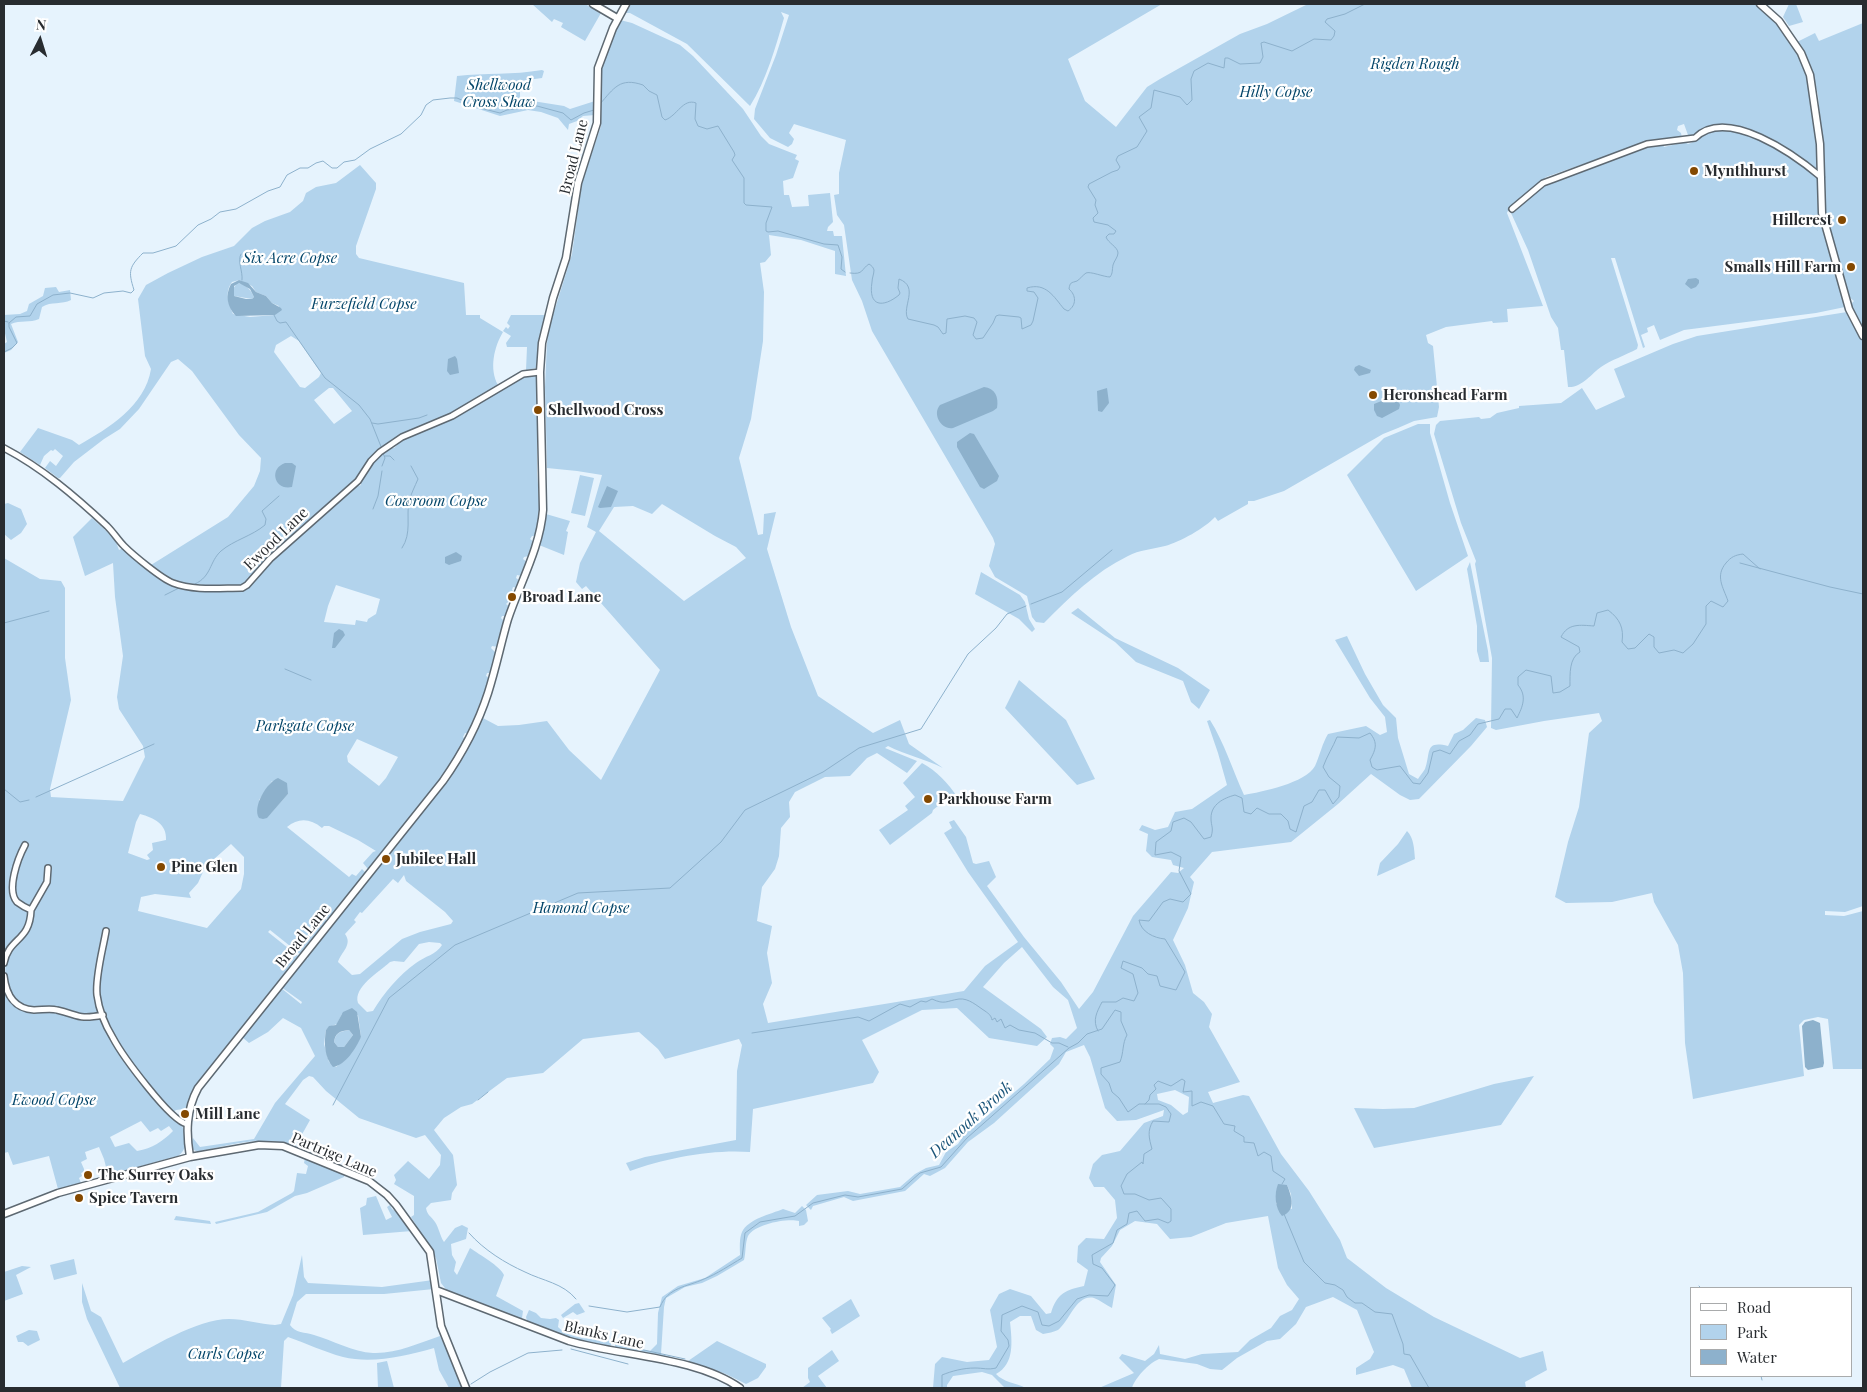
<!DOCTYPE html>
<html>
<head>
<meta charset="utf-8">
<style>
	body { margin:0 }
	#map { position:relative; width:1867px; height:1392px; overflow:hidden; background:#e6f3fd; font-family:"Playfair Display",serif }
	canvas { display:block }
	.frame { position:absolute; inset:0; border:5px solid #282c30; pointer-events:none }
	.legend { position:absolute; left:1690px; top:1287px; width:162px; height:90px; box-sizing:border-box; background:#fff; border:1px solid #a9abac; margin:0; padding:6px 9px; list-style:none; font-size:15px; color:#282c30 }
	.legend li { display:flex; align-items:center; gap:10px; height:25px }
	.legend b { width:25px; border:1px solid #a9abac }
	.north { position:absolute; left:15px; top:15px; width:50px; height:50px; -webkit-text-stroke:4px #fff; paint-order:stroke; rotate:5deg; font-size:14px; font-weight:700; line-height:20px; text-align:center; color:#282c30 }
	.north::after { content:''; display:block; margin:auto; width:18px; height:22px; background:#282c30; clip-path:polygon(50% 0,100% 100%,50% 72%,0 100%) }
</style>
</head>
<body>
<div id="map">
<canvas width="1867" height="1392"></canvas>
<div class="frame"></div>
<ul class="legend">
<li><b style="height:6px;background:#fff"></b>Road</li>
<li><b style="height:14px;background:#b2d3ec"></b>Park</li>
<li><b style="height:14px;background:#8db1cc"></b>Water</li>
</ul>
<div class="north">N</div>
</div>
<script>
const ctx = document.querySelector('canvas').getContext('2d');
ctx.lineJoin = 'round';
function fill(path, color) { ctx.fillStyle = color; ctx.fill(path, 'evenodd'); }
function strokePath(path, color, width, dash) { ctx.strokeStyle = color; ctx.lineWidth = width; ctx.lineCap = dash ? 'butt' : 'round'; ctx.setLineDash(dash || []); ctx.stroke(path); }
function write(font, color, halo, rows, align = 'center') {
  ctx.font = font + ' "Playfair Display",serif'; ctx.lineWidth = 4.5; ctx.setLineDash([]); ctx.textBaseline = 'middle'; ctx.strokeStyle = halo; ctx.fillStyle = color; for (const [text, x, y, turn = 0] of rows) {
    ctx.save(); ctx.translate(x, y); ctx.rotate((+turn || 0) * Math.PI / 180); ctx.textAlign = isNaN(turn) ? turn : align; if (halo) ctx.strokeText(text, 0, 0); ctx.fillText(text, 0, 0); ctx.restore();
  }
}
fill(new Path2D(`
	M532 4H585L601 13 585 41 561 27 563 23 554 19 552 22Z
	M629 4H1162L1068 59 1085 101 1116 127 1147 87 1160 79 1240 34 1267 24 1308 4H1756L1779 24 1781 31 1788 37 1800 54 1809 78 1816 129 1819 169 1815 170C1794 149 1738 117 1708 127 1701 129 1698 135 1692 137L1688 135 1684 124 1678 126 1677 130 1681 133 1682 138 1632 147 1546 177C1537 186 1509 205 1507 213L1543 306 1507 309 1508 322 1493 323 1492 321 1446 327 1426 335 1428 343 1433 346 1439 407 1437 417 1414 421 1398 428 1383 434 1284 491 1254 501H1248V504L1218 521 1215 517C1205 528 1180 542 1165 546 1153 549 1139 550 1128 556 1095 572 1070 597 1044 623L1036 622 1032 617 1027 596 995 577 989 566 995 544 993 538 872 331 862 301 852 280 844 225 837 215 834 195 839 194V173L846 140 794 124 789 133 794 139 792 144 788 147 770 138 754 119 755 109 776 55 789 15 781 12 784 18C776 46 766 81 750 106L687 44 630 13H622Z
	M1789 4H1796L1803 22 1789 26 1783 17Z
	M620 20 632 23 680 45 693 56 743 109 761 136 769 144 797 155 795 159 799 161 793 178 783 181 784 195H789L792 207 809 206 808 195 830 193 833 222 828 227 827 231H833L834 236H842L846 276 835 274V251L801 240 769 235 771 255 765 262 760 263 764 292 763 341 751 419 739 458 758 535 763 534 764 514 776 512 767 549 791 627 818 696 873 733 900 720 909 744 943 768C925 759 906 755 888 746L885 748 917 761 907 773 877 753 867 758 850 776 825 777 795 792 789 802 790 817 781 828 779 856 775 869 762 887 757 921 772 926 767 953 772 983 763 1004 768 1023 964 991 985 966 1018 942 968 872 944 833 952 828 949 822 954 820 966 837 973 863 976 864 989 861 996 877 987 886 1024 937 1061 982 1079 1009 1093 992 1133 916 1171 872 1178 873 1184 868 1173 865 1171 860 1152 857 1146 851 1148 834 1139 830 1142 825 1155 830 1168 827 1175 812 1192 809 1227 785 1218 753 1207 721 1210 720C1224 742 1233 771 1244 795 1261 792 1306 783 1315 766 1320 755 1322 744 1328 734L1366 726 1380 735 1387 732 1385 717 1370 698 1335 640 1347 636 1365 674 1383 705 1396 718 1398 738 1409 774 1418 779C1420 776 1423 772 1425 769 1431 753 1424 740 1448 746L1454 734 1463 730 1476 718 1485 720 1487 727 1471 746 1419 799 1410 800 1400 795 1371 774 1338 804 1291 842 1212 852 1190 877 1194 882 1188 908 1173 940 1185 965 1193 993 1204 1002 1212 1014 1209 1027 1240 1082 1208 1092 1213 1103 1243 1095 1249 1096 1281 1154 1309 1191 1340 1240 1347 1258 1386 1288 1434 1317 1520 1358 1543 1351 1547 1370 1525 1382 1526 1388H1412L1404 1369 1393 1365 1356 1375V1368L1370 1359 1374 1352 1357 1310 1333 1297 1306 1307 1296 1324 1280 1339 1267 1341 1237 1358 1222 1370 1210 1369 1197 1364 1159 1359C1149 1363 1135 1378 1132 1388H1099L1134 1373 1119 1358 1122 1354 1145 1361 1154 1354 1159 1345 1160 1354 1185 1359 1202 1354 1238 1352 1250 1340 1271 1328 1280 1316 1292 1310 1299 1299 1287 1285 1278 1268 1268 1216 1226 1223 1191 1237 1170 1239 1157 1224 1135 1221 1120 1230 1112 1246 1101 1258 1100 1262 1116 1285 1112 1308C1106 1305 1100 1300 1094 1298 1076 1294 1070 1321 1058 1330 1054 1332 1048 1333 1043 1334L1036 1330 1031 1316H1020L1010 1322C1012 1341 1015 1364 996 1374 1003 1382 1016 1383 1026 1388H1005L992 1375 982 1372 953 1376 947 1385V1388H933L935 1364 942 1357 967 1362 989 1360 997 1347 990 1310 999 1294 1010 1289 1031 1296 1046 1314 1051 1313C1057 1293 1066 1290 1084 1286L1088 1270 1077 1262 1078 1246 1086 1238 1104 1239 1117 1218 1115 1200 1104 1187H1094L1089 1178 1093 1164 1102 1155 1120 1151 1144 1123 1163 1116 1164 1110 1136 1120 1117 1121 1105 1108 1090 1057 1084 1045 1066 1052 1059 1064 994 1123 968 1142 945 1168 930 1176 924 1174 905 1191 853 1201 844 1197 813 1206 811 1210 806 1205 817 1195 848 1191 860 1194 900 1187 915 1174 926 1168 939 1165 946 1152 958 1144 968 1129 979 1123 1024 1084 1050 1059 1054 1048 1050 1044 1052 1038 1060 1037 1066 1039 1077 1028 1068 1000 1053 987 1022 947 1004 963 983 987 1041 1029 1047 1037 1037 1046 989 1038 957 1008 922 1010 862 1040 879 1072 873 1083 753 1109 750 1152C713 1149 665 1158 630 1171L626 1163 645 1157 736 1140 737 1071 742 1045 739 1039 665 1059 658 1049 639 1032 583 1039 543 1073 507 1078 472 1104 461 1107 444 1118 434 1130 453 1155 457 1185 452 1193 451 1200 431 1203 426 1208C427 1215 431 1216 435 1222 439 1228 440 1236 444 1242L455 1228 462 1225 468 1228 466 1239 451 1244 452 1255 456 1262 454 1271 457 1275 470 1248C480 1255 500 1266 504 1275L496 1296 523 1311 522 1318 519 1320 448 1292 441 1283 436 1258 411 1217 414 1215V1196L394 1184 396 1180 394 1175 408 1161 429 1179 440 1165 441 1155 425 1135 416 1138 359 1118 326 1091 313 1077 309 1076 303 1080 285 1104 310 1120 295 1147C263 1134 230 1145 198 1152L192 1149 191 1145 193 1138 200 1147 254 1139 275 1103 315 1056 301 1028 283 1018 268 1032 249 1043 242 1037 281 988 301 1004 302 1002 281 987 289 981 302 962 308 958V955L436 796 459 764 481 717 498 726 519 725 547 721 569 750 601 780 660 670 586 586 582 589 576 582 580 563 596 532 587 527 602 475 577 471 547 468 545 387 547 343 549 328 572 254 582 182 601 126 599 78 603 54ZM662 504 715 536 736 547 746 558 684 601 599 531 614 507 633 506 652 514ZM404 875 406 881 445 912 453 921 451 924 420 932 402 939 360 974 352 975 338 962C341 952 353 945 345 934L356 922 354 920 360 912 362 913 393 879 398 883ZM429 942 440 943 442 945C436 955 425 956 416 963 399 975 384 993 373 1011L367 1012 358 1003C353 987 379 972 390 962L394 961 404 962 419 944ZM342 1014 358 1015 361 1037 346 1059 336 1067 329 1062 324 1044 326 1030 329 1027 337 1024ZM1175 1090 1189 1097 1188 1112 1183 1115 1171 1105 1158 1100 1157 1094ZM1287 1185 1291 1194 1292 1209 1276 1204 1277 1198Z
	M1863 23V330L1851 304 1854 301 1849 297 1825 219 1823 155 1818 95 1814 79 1797 42 1815 33 1819 41Z
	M542 70 544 71 542 78 520 81V99L564 106 570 109 595 101V115L583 116 577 121 569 124 568 130 558 118 541 112 528 110 500 116 454 101 457 76C485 73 513 75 542 70Z
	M1718 129C1756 135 1792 150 1818 178L1823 227 1845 307 1816 313 1684 330 1660 340 1654 325 1647 328 1648 332 1641 335 1645 347 1643 348 1615 258H1611L1638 345 1637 349C1626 355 1611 360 1601 367 1592 373 1582 388 1568 387L1564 350H1561L1558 328 1551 317 1528 250 1511 213 1543 186 1649 145 1663 144 1664 147 1685 142 1688 144C1701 140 1702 131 1718 129Z
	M360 165 376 183V189L356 246V254L359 258 464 283 466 315H480V318L503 332C494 347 489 369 498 385L467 406 434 423 410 430 380 449 355 481 269 557 246 584 241 586H215L180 583 168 578 151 565 228 517 254 486 260 471 261 458 239 435 192 371 178 359 171 362 139 409 120 429 104 439 74 462 60 478H58L45 468 50 461 56 466 63 456 55 449 53 451 51 450 44 456 40 465 20 452 38 428 72 440 79 445C109 428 145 406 151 369L145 356 138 299 146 285 168 273 202 257 234 246 252 228 265 221 290 212 303 201 306 193 316 187 336 183ZM239 280 252 286 256 292 266 296 272 303 279 306 275 315 250 317 233 314C229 303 224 293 232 282ZM291 336 299 341 321 373 319 377 305 388 300 387 274 352 276 345ZM329 388H333L352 411 334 424 314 400Z
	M237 283C245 283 251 290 254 297L252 299 234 296 233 289Z
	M56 287 59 292 70 290 71 300C62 305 51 301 42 307L39 319C30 323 20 320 11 324L18 342 11 350 4 353V344L7 342 4 329V315L20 314 27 311 29 304 43 296 45 288Z
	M1847 312 1863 341V906L1845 912 1825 911V915L1844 916 1863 911V1069H1833L1828 1019 1818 1017 1804 1020 1799 1025 1804 1076 1693 1099 1685 1043 1683 973 1678 945 1654 902 1652 893 1612 902 1566 903 1555 897 1568 842 1579 807 1589 733 1602 721 1599 713 1544 721 1496 730 1491 728 1492 658 1475 564 1476 561 1461 523 1434 434 1436 425 1440 421 1479 417 1481 419 1490 418 1497 413 1519 408V406L1561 403 1582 388 1596 410 1625 397 1614 369 1673 344 1697 336Z
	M511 315H545L538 366 536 368 526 370 527 347H507L506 343 511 336 503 331 506 327 508 329 510 326 507 323Z
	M535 373 537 376V473L540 509 536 536H532L530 539 534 542 529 556 524 557 523 559 527 562 522 576 517 575 516 578 520 581 517 588 513 587 512 590 515 593 512 602H508L506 604 510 607 507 616H502L501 618 505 622 498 647 492 646 491 648 497 654 492 673H487L486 676 490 678 468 733H465L463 737 465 739 439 783 368 869 363 863 373 852 376 851 358 840 329 826H324L322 828C310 818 298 818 287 827L349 877 352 874 356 876 362 869 366 873 329 919 326 918V923L300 954 270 930 268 932 298 956 204 1075 187 1106 184 1109 176 1110 171 1114C174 1119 182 1124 184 1130 188 1139 186 1151 178 1156L108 1175 104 1159 99 1147 85 1152 87 1159 81 1162 84 1169V1172L81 1173 82 1176 79 1178 81 1183 58 1189 49 1156 13 1165 8 1152 4 1153V991L26 1012C35 1013 48 1009 57 1011 73 1015 77 1025 95 1019L56 1007 33 1008 21 1005 15 1001 11 994 5 975 6 960 9 952 28 933 31 927 33 911 50 879V867L45 884 31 905C3 909 20 859 23 845 17 855 9 877 11 889 13 897 22 907 28 913 30 931 14 940 4 952V790L5 789 4 780V558L40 579 61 581 65 588V658L71 700 50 789 51 797 123 801 145 757 143 746 119 709 117 697 123 656 115 597 113 563 85 576 73 537 92 518 115 539 119 550 123 548 168 582 184 589 239 591 251 585 271 560 338 501H341C344 493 354 487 361 485 361 472 381 454 392 448H394L401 441 453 418 525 376ZM336 585 380 599 376 614 368 619 367 622 356 620 355 625 324 622 328 606ZM357 739 398 757 386 778 379 786 348 762 347 756ZM272 781 288 794 271 813 259 800ZM140 814C154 818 167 824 166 840L152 843 153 850 147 855 150 859 147 860 128 853 136 822ZM231 844 244 857V874L241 889 207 928 138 911 141 897 155 894 191 898 189 893 198 883 207 863 213 860ZM141 1121 150 1132 158 1128 161 1131 169 1126 173 1131C162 1142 153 1148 137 1151L129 1143 115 1147 110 1137Z
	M1418 424H1430V433L1450 503 1468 556 1416 591 1347 475 1384 438Z
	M580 475 594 478 585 516 571 513Z
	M8 503 21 509 27 524 21 533 11 540 4 534V504Z
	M546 514 570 521 566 531 568 532 564 555 539 545Z
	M1470 562 1488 651 1489 662H1480L1477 651V626L1467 569Z
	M981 572 1020 595 1025 602 1029 619 1035 629 1032 632 1019 619 975 594Z
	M1078 608 1115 638 1178 668 1210 690 1199 709 1191 702 1183 681 1136 662 1115 642 1071 613Z
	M1019 680 1066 720 1095 779 1077 785 1005 708Z
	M922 763C937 771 948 783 958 798L953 801 950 796 933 810 932 813 890 845 879 830 908 810 905 806 915 797 903 783Z
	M1407 831C1414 838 1414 849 1415 859L1377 876 1380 863 1398 844Z
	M349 1030 353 1035 344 1047H338L334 1042C336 1032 340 1032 349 1030Z
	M1534 1076 1501 1125 1374 1148 1354 1108 1383 1109 1414 1108 1494 1084Z
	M305 1158 345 1174 344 1177 307 1193 295 1196 267 1212 216 1224 215 1222 258 1212 292 1193 294 1191 297 1173 306 1174 308 1166 304 1163Z
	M376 1196 386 1220 392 1217 387 1207 390 1205 392 1209 399 1214 412 1231 363 1235 360 1208 366 1205 367 1198Z
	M802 1206 806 1210 808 1221 804 1225 799 1226V1221C787 1218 755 1224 748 1236 745 1243 746 1253 744 1260L717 1276 702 1283 685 1287 666 1298 664 1307 661 1354 675 1358 673 1360 617 1349 615 1347V1340L620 1342 622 1346 650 1351 657 1344 658 1313 662 1297 678 1286 705 1278 740 1255C740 1248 739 1239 742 1232 748 1219 771 1214 783 1209L795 1213Z
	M176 1216 210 1221 211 1224 174 1220Z
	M302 1255 304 1277 308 1283 382 1287 433 1280 434 1289 384 1294H306L297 1302 290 1325C295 1333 305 1332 314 1335 332 1340 353 1352 373 1353 396 1354 419 1343 440 1336L448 1352 454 1350 467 1382 464 1388H449L439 1370 434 1348C406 1356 372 1364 343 1357 324 1352 306 1343 288 1337L284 1341 281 1388H120L87 1319 82 1302V1283L91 1311 101 1317 123 1363C150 1348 197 1319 229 1319 244 1319 260 1324 275 1325L281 1324 293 1295Z
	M74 1259 77 1274 54 1280 50 1265Z
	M22 1266 31 1267 16 1275 23 1294 4 1301V1272Z
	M851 1299 860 1316 832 1334 830 1330 831 1329 822 1318Z
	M579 1303 585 1312 577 1315 573 1312 563 1318 561 1315 575 1304Z
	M529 1310 536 1313 541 1318 550 1319 556 1318 559 1320 558 1327C572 1341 593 1338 611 1341V1345L610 1346 577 1340 527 1321 526 1317Z
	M29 1330 37 1331 40 1340 28 1346 23 1342H18L16 1336Z
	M717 1341 766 1364V1367L758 1378 746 1384 726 1374 688 1361Z
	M832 1350 839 1361 818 1376 827 1388H802L810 1382 808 1378V1368Z
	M387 1361 394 1388H378L377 1363Z`), '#b2d3ec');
fill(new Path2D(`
	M1696 278 1699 280V283L1696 287 1691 289 1685 284 1688 279Z
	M239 280 248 283 256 292 266 296 272 303 281 308 282 310 275 315 236 316C227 307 225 295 231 284ZM239 283 250 289 254 297 252 299H246L234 296V286Z
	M455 356 457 359 459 373 450 375 447 371 448 359Z
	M1359 365 1371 370 1370 373 1359 376 1354 370 1355 367Z
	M984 387C995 388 999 397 997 408L993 411 953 428C941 430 932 414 940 405Z
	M1107 388 1109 403 1102 412 1098 411 1097 391Z
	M1389 398 1398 400 1400 405 1399 409 1382 418 1377 416 1374 410V404Z
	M970 433 974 434 999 476 997 481 984 489 980 487 957 447V442Z
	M285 463H292L296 466 292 487C275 491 268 469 285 463Z
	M607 486 618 491 611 507 600 508 598 507Z
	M456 552 462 556 461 561 449 565 445 563V557Z
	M339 629 343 631 345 635 335 648H332L334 633Z
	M278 778 287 783 288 794 267 818 263 819 259 818C252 807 267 782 278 778Z
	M352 1008 357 1012 361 1037C356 1048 346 1065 333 1067 324 1057 324 1042 326 1030L329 1026 336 1025 343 1012ZM349 1030 353 1035 344 1047H338L334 1042C335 1033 340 1031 349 1030Z
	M1813 1020 1820 1023 1824 1063 1823 1067 1808 1070 1805 1067 1802 1026 1805 1022Z
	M1278 1184 1287 1185C1292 1197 1296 1211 1282 1216 1275 1208 1274 1194 1278 1184Z`), '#8db1cc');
strokePath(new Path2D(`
	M600 104C614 88 620 77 643 85L649 91 657 95 662 117 665 120C677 116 683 98 696 103L695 119 698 126 707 129 718 126 734 152 735 155 732 160 744 178V203L746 205 772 207 766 223V231L768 232 778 231 824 244 838 245 842 257 841 269 845 272
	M241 254C237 261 243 271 242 280
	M850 273C864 275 861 269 869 264 872 266 873 267 874 270 874 274 872 278 872 282 868 307 883 308 899 295L900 293 898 288 899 279C920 287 901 307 908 319L934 325 938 327 943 334 946 333 947 319 965 316 974 318 977 322 973 335 976 339 983 338 993 323 996 316 999 315 1019 317 1021 318 1022 329 1031 325 1033 321 1038 298 1034 292 1027 291V288C1046 282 1054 297 1064 309L1068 311C1077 305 1076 295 1069 289 1070 282 1071 283 1077 281 1080 279 1083 275 1086 273 1090 271 1104 277 1110 277 1113 273 1112 270 1113 265 1114 261 1118 257 1118 253 1118 247 1108 243 1106 237L1109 234H1114L1116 231 1108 225 1094 222 1093 218 1098 213 1095 205 1096 200 1088 187 1089 184 1112 172 1118 170 1120 167 1116 160 1118 156 1137 147 1147 131 1139 117 1151 108 1154 90 1180 97 1187 105 1192 100 1191 79 1194 71 1208 63 1224 68 1225 58H1228L1240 64 1260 63 1263 57 1261 43 1264 42 1292 51 1314 39 1331 40 1334 36 1335 31 1325 22 1327 19 1345 14 1365 4
	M274 315 277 321 280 323 286 322 325 378 359 405 370 419 382 449
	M4 321 8 322
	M9 323 16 317 30 316 37 304 53 295 70 293 93 298 104 293 123 291 131 293 134 290C128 271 129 267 143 253H153L176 246 198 225 211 219 220 212 236 209 268 191 280 187 287 175 300 168H308L316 163 323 161 332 168H337L344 162 355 160 370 149 401 134 421 115 426 105 433 100 450 98H457L480 108 500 113 507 110 537 106 563 113 571 120 584 113 594 110
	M4 352 12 348 17 343 9 327V323
	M372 423 378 424 419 418 427 415
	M385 456H390L394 460
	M382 466 385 458 383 453
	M373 509 378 496 382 471
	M402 548C412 533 406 517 409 501 411 494 415 486 418 479L411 466
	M1740 563 1830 587 1863 594
	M195 584C212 576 209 562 221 551 234 540 252 536 265 525L266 519 262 511 279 496
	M165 595 179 588
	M1031 604 1062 592 1112 550
	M4 623 49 611
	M285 669 311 680
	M4 789 20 802 29 800
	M36 797 154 744
	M1098 1031C1092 1020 1097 1012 1102 1002H1116L1123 998 1134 1001 1138 993 1133 974 1121 968 1123 961 1142 968 1148 974 1157 976 1160 986 1176 990 1185 972 1165 939C1154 938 1141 932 1139 920L1149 921 1163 902 1170 899 1183 902 1191 894 1179 871 1181 857 1171 852 1155 855 1156 842 1171 831 1173 822 1184 818 1191 822 1204 839 1211 837C1214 827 1211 827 1211 818 1211 804 1224 798 1235 795L1242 798 1244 812 1251 814 1257 808 1269 814H1281L1288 821 1290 829 1296 832 1304 806 1312 802 1319 790H1325L1333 804 1339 797 1340 786 1329 777 1323 767C1327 756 1333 747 1337 737L1359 738 1370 733C1378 743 1376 749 1370 760L1372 767 1377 770 1400 766 1413 783 1420 784 1428 773 1433 752 1440 750 1450 754 1459 741 1470 735 1478 724 1499 719 1505 709H1511L1517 718C1523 706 1527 696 1518 685V677L1526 670 1551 676 1553 693 1560 692 1570 686C1570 674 1569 658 1580 652L1579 647 1561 637C1568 623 1580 625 1594 626L1597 613 1608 610C1620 619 1624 628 1622 642L1628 649 1635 648 1649 634 1654 637V647L1659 653 1674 650 1683 653 1693 644 1706 624V606L1711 601 1723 607 1728 601C1723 587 1715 576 1726 563 1731 557 1735 555 1743 554L1760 569
	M752 1033 858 1017 869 1021 900 1004 910 1007 921 1001 926 1002 932 999C945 1005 946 1001 959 999 969 998 977 1006 985 1011 989 1014 991 1015 992 1020L995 1018 997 1022 1001 1019 1005 1028 1010 1025 1019 1030 1035 1033 1052 1043H1059L1068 1047
	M478 1100 488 1092
	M1145 1104 1149 1100 1150 1095 1156 1089 1154 1085 1158 1081 1171 1086 1182 1079 1185 1081 1183 1092 1192 1091V1106L1201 1102 1213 1106 1224 1124 1235 1126 1234 1131 1244 1137V1142L1254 1143 1258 1156 1264 1152 1271 1156 1273 1171 1285 1179 1282 1184
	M333 1105 389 998 455 945 578 893 670 888 721 842 745 810 823 772 859 748 921 729 968 654 996 628 1007 614 1026 606
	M1284 1214 1304 1262 1325 1283 1335 1285 1343 1290 1347 1297 1355 1303H1362L1375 1312 1392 1314 1403 1344 1404 1354 1410 1355 1429 1388
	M469 1233C484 1250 505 1263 525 1272 543 1281 563 1283 576 1299
	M1699 1286 1701 1288
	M589 1306 627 1312 660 1307C668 1287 687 1287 704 1279 717 1274 730 1265 742 1258L745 1233 760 1222 795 1216 813 1203 845 1195 858 1197 902 1189 920 1173 941 1167 967 1138 1069 1048 1078 1043 1087 1034 1102 1029 1115 1010 1121 1012V1021L1127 1035C1122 1044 1124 1052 1120 1062L1101 1068V1074L1109 1083 1112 1092 1119 1098 1128 1112 1139 1104H1159L1166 1107 1171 1114 1169 1122 1153 1121C1147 1131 1149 1138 1152 1149L1144 1154 1143 1164 1142 1162 1127 1174 1121 1186 1124 1194H1135L1149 1200 1161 1198 1171 1209V1221L1168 1223 1158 1219 1145 1221 1137 1211 1129 1213 1127 1224 1117 1230 1113 1243 1092 1255 1093 1264 1102 1268 1115 1285 1108 1296 1089 1295 1077 1299 1059 1321 1049 1326 1042 1325 1038 1312 1022 1306 1002 1315 1001 1331 1008 1340 1009 1346 996 1368C988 1370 983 1368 975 1368 963 1368 952 1371 942 1375V1388
	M621 1345 685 1359
	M571 1349 628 1364
	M1761 1376 1762 1380
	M471 1384 490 1372 528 1353 562 1350`), '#8db1cc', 1);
const minor = new Path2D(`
	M1512 209 1543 183 1554 179 1647 144 1695 138C1727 106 1795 155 1821 177
	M4 448C42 468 75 496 107 526 114 533 118 540 124 546 133 555 162 579 173 583 194 591 220 588 242 588L247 585 270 559 358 481 371 461 380 452 402 437 452 416 523 374 540 372
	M31 910 47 882 48 868
	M106 931C103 949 95 977 97 995 99 1010 105 1025 113 1038 122 1055 170 1121 187 1124
	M4 963C9 937 30 942 31 910 26 908 21 905 17 902 6 890 18 858 25 845
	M4 976C6 994 14 1009 34 1010 42 1010 50 1008 57 1010 79 1015 78 1020 103 1015`);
const tertiary = new Path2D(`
	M593 4 617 18
	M1760 4 1779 21 1801 53 1810 75 1820 144 1822 213 1849 309 1863 336
	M190 1157C186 1133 186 1110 198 1088L443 781C462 754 478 724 488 693 496 668 501 643 508 619 520 583 540 548 543 510L540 372 542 343 553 298 566 258 578 183 597 123 598 68 613 28 626 4
	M4 1214 58 1193 190 1157 259 1145 283 1146 369 1181 387 1195 396 1205 430 1252 441 1326 466 1388
	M436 1290 569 1341C621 1356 696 1357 740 1388`);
strokePath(minor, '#5e6972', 8);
strokePath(tertiary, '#5e6972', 9);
strokePath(minor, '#fff', 5);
strokePath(tertiary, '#fff', 6);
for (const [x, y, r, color] of [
	[1694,171,5,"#844901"],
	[1842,220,5,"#844901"],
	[1851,267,5,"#844901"],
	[1373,395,5,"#844901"],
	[538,410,5,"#844901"],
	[512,597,5,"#844901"],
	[928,799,5,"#844901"],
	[386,859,5,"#844901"],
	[161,867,5,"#844901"],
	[185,1114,5,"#844901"],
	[88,1175,5,"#844901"],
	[79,1198,5,"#844901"]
]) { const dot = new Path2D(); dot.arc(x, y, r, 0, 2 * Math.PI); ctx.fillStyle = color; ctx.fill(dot); strokePath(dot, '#fff', 2); }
write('italic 15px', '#034569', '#fff', [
	["Rigden Rough",1415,64],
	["Shellwood",499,85],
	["Cross Shaw",499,102],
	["Hilly Copse",1276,92],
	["Six Acre Copse",290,258],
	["Furzefield Copse",364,304],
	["Cowroom Copse",436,501],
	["Parkgate Copse",305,726],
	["Hamond Copse",581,908],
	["Ewood Copse",54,1100],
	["Curls Copse",226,1354]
]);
write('15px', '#282c30', '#fff', [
	["Broad Lane",574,157,-76],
	["Ewood Lane",276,539,-44],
	["Broad Lane",303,936,-51],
	["Partrige Lane",334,1155,23],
	["Blanks Lane",604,1335,13]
]);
write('bold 15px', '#282c30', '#fff', [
	["Mynthhurst",1704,171],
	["Hillcrest",1832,220,"right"],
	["Smalls Hill Farm",1841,267,"right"],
	["Heronshead Farm",1383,395],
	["Shellwood Cross",548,410],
	["Broad Lane",522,597],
	["Parkhouse Farm",938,799],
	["Jubilee Hall",396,859],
	["Pine Glen",171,867],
	["Mill Lane",195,1114],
	["The Surrey Oaks",98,1175],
	["Spice Tavern",89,1198]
], 'left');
write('italic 16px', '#1b557a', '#fff', [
	["Deanoak Brook",971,1120,-42]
]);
</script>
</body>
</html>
